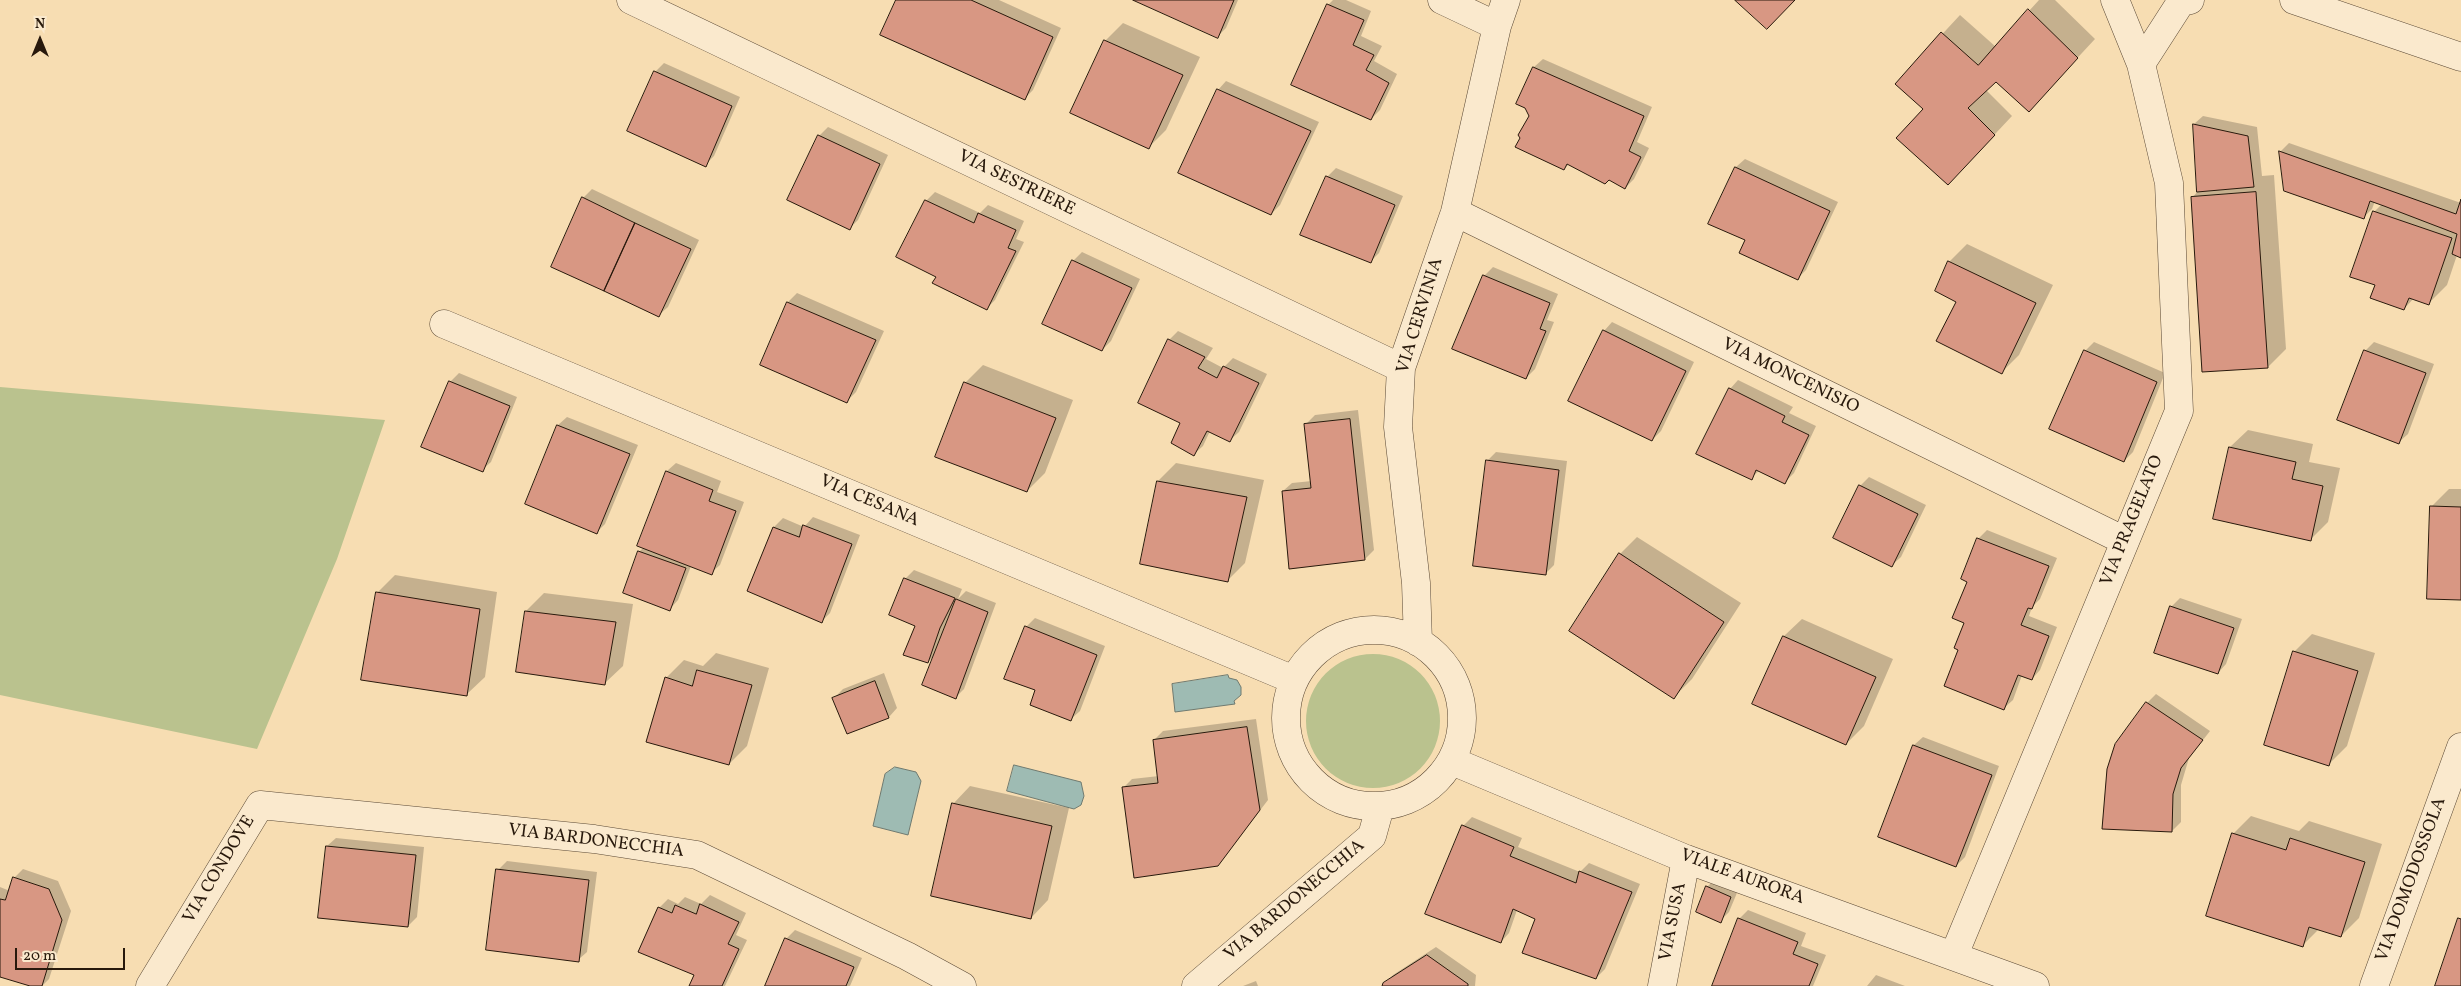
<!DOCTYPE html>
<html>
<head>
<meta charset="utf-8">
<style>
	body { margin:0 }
	#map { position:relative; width:2461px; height:986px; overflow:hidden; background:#f7ddb2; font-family:Vollkorn,serif }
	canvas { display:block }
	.north { position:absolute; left:15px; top:15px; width:50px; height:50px; -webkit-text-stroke:4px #fae9cd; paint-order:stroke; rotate:0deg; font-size:14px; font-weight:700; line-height:20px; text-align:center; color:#28190c }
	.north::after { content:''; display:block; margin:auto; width:18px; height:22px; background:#28190c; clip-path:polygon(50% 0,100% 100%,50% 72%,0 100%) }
	.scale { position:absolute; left:15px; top:948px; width:110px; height:22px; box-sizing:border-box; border:2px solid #28190c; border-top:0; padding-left:6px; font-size:15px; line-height:18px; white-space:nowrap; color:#28190c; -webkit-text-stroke:4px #fae9cd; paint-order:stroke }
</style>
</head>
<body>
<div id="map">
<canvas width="2461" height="986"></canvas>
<div class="north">N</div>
<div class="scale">20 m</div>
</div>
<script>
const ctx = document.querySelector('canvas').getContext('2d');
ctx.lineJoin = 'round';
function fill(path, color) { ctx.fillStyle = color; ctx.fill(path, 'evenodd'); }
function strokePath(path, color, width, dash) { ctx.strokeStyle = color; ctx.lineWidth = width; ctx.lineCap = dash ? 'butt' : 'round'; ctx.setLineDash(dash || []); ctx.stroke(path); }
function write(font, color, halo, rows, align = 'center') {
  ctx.font = font + ' Vollkorn,serif'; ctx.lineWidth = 4; ctx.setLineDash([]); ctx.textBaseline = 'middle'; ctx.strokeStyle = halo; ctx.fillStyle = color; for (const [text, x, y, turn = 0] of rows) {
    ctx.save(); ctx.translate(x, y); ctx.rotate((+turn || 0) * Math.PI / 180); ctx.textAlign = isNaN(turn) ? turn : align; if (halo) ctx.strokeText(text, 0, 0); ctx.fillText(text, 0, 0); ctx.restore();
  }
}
fill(new Path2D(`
	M0 387 385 420 337 559 257 749 0 695Z
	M1306 721a67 67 0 1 1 134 0a67 67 0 1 1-134 0Z`), '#bac28e');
const water = new Path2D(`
	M1228 675 1229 678 1237 680 1241 687V695L1234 701 1235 704 1175 712 1172 684Z
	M1014 765 1081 782 1084 796 1081 805 1074 809 1007 791Z
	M895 767 916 772 921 781 908 835 873 826 885 774Z`);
fill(water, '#9ebbb3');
strokePath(water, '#6f7a70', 1);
fill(new Path2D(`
	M898 0H999L1061 28 1033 90 1024 99Z
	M1136 0H1238L1226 28 1218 36Z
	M1333 0H1346L1371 11 1361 36 1382 46 1374 61 1397 74 1380 110 1371 119 1328 5Z
	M2039 0H2055L2095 39 2029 110 1996 80 1986 90 2012 116 1965 166 1925 109 1896 84 1960 15 1996 47Z
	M1123 23 1200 57 1166 130 1149 147 1105 41Z
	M1543 59 1652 107 1637 142 1649 148 1634 179 1625 188 1609 179 1569 164 1564 169 1530 116 1534 67Z
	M664 63 740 97 714 156 705 165 655 72Z
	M1226 81 1319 122 1280 205 1271 214 1218 90Z
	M2203 116 2257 127 2262 176 2274 175 2286 349 2268 367 2192 198 2198 191 2194 124Z
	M828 127 888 155 858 220 850 228 789 200 819 136Z
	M2289 143 2461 203V256L2457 255 2447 285 2429 303 2414 298 2404 309 2376 284 2374 212 2382 204 2375 201 2372 209 2364 217 2285 190 2281 151Z
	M1745 159 1838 202 1806 270 1797 279 1747 240 1710 223 1736 167Z
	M1336 168 1403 196 1379 253 1371 261 1327 177Z
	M592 189 699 240 668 307 659 315 583 198Z
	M935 192 980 213 988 205 1024 221 1016 239 1024 242 995 300 986 309 938 277 898 256 926 201Z
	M1967 244 2053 285 2019 355 2001 373 1958 302 1949 262Z
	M1082 252 1140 279 1111 341 1102 350 1073 261Z
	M1493 267 1558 294 1547 320 1554 322 1535 369 1526 378 1484 276Z
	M797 293 884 331 856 392 847 401 762 365 788 302Z
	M1612 322 1694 362 1661 431 1652 440 1604 331Z
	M1178 331 1213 348 1206 359 1223 368 1233 358 1267 374 1239 432 1230 440 1210 431 1203 446 1194 454 1182 422 1140 402 1169 340Z
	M2094 342 2165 373 2133 452 2124 461 2085 351Z
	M2374 342 2434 364 2408 434 2399 442 2365 351Z
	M983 365 1073 400 1045 473 1027 491 965 383Z
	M459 373 517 397 491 462 482 470 450 382Z
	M1738 380 1793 407 1789 413 1816 426 1794 473 1785 482 1760 470 1751 478 1730 389Z
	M1358 410 1374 550 1365 559 1283 491 1292 483 1312 481 1306 424 1315 415Z
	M567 417 638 445 605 524 597 532 527 504 558 425Z
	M2248 430 2313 444 2309 462 2340 468 2328 522 2310 540 2230 447Z
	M1496 452 1567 461 1554 565 1545 574 1487 461Z
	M676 463 721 481 717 492 744 502 720 565 711 573 691 566 678 600 670 609 639 552 644 547 638 545 667 471Z
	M1176 463 1264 480 1245 563 1228 580 1158 481Z
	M1869 477 1926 505 1901 557 1892 565 1860 486Z
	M2449 489H2461V599L2431 507Z
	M813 517 860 535 830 613 821 622 749 590 774 527 783 518 804 527Z
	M1987 530 2057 558 2040 599 2032 607 2029 616 2057 627 2040 670 2032 679 2022 675 2013 700 2004 708 1960 649 1965 623 1968 581 1978 539Z
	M1637 537 1741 603 1692 679 1674 697 1620 554Z
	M914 570 962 589 958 599 966 591 996 603 964 689 956 697 935 655 928 662 905 579Z
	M395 575 497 592 485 677 467 694 377 593Z
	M544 593 633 604 623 666 605 683 517 671 526 611Z
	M2180 598 2242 619 2226 664 2218 673 2171 607Z
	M1035 618 1105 646 1080 711 1071 719 1037 689 1026 627Z
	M1802 619 1893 659 1864 726 1846 744 1754 704 1784 636Z
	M2312 634 2375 653 2347 746 2329 764 2294 652Z
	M716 653 769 668 747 746 729 764 666 678 684 660 703 666Z
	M884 673 897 708 889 717 848 733 834 698 843 689Z
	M2156 694 2210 731 2189 758 2181 785V822L2172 831 2147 703Z
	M1256 719 1268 800 1218 865 1123 788 1132 779 1159 776 1154 740 1163 731Z
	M1923 737 1999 766 1965 857 1956 866 1914 745Z
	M970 786 1069 808 1048 900 1031 918 953 804Z
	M2251 816 2299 831 2309 821 2382 844 2359 918 2341 936 2319 929 2302 946 2233 834Z
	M1472 817 1522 838 1518 847 1580 872 1589 863 1640 884 1605 969 1596 978 1536 918 1517 910 1509 933 1501 942 1463 826Z
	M336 838 424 847 417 917 408 926 327 846Z
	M507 861 597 872 587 952 578 960 498 870Z
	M23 869 58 881 71 911 49 979 42 986H34L0 975V887L10 891 14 878Z
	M1716 878 1739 888 1729 912 1720 921 1707 887Z
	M710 895 746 913 736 935 747 940 725 986H690L695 975 659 908 668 899 678 904 685 897 701 904Z
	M1748 910 1806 933 1801 946 1826 955 1813 986H1713L1739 919Z
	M795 930 862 958 850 986H766L786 939Z
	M1436 947 1476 975 1475 986H1384L1393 975Z
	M1876 975 1905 986H1867Z
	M1256 981 1258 986H1243Z`), '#0003');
const building = new Path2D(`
	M896 0H971L1053 37 1025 100 880 35Z
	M1133 0H1234L1218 38Z
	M1735 0H1795L1767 29Z
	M1327 4 1364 20 1353 45 1374 55 1366 70 1389 83 1371 120 1291 85Z
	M2028 9 2078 58 2029 112 1996 82 1968 108 1995 135 1948 185 1896 138 1923 109 1895 84 1941 32 1978 65Z
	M1104 40 1183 75 1149 149 1070 113Z
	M1533 67 1644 116 1629 151 1641 157 1625 189 1609 180 1605 184 1567 164 1564 170 1515 147 1520 138 1518 135 1529 116 1525 108 1516 104Z
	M654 71 732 106 706 167 627 131Z
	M1217 89 1311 131 1271 215 1178 173Z
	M2193 124 2248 136 2254 187 2197 192Z
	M818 135 880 164 850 230 787 200Z
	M2279 151 2456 214 2461 199V258L2452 254 2457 234 2384 206 2370 201 2364 219 2284 191Z
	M1735 167 1830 211 1798 280 1739 253 1745 240 1708 224Z
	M1326 176 1395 205 1371 263 1300 235Z
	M2256 192 2268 368 2202 372 2191 197Z
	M582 197 635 223 604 291 551 267Z
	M925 200 974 223 978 213 1016 230 1008 248 1016 251 987 310 932 283 936 277 896 257Z
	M2373 211 2452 238 2429 305 2409 298 2404 310 2370 298 2375 285 2350 277Z
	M635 223 691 249 659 317 604 291Z
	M1072 260 1132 288 1102 351 1042 324Z
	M1948 261 2036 303 2002 374 1936 341 1956 302 1935 291Z
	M1483 275 1550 303 1540 329 1546 331 1526 379 1452 349Z
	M787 302 876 340 847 403 760 365Z
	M1603 330 1686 371 1652 441 1568 401Z
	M1168 339 1205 357 1198 368 1217 378 1223 366 1259 383 1230 442 1207 431 1194 456 1171 443 1180 423 1138 403Z
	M2084 350 2157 382 2124 462 2049 429Z
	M2364 350 2426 373 2399 444 2337 420Z
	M449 381 510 406 483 472 421 447Z
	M964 382 1056 418 1027 492 935 457Z
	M1729 388 1785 416 1782 422 1809 435 1785 484 1756 470 1752 480 1696 454Z
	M1350 419 1365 560 1289 569 1282 491 1311 488 1304 424Z
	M557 425 630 454 597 534 525 504Z
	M2229 447 2296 462 2292 479 2323 486 2311 541 2213 519Z
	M1486 460 1559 470 1546 575 1473 566Z
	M666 471 713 490 709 501 736 511 712 575 637 546Z
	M1157 481 1247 497 1228 582 1140 564Z
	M1859 485 1918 514 1892 567 1833 538Z
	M2430 506 2461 507V600L2427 599Z
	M803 525 852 544 822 623 747 591 773 527 799 537Z
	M1977 538 2049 566 2032 609 2028 608 2021 625 2049 636 2032 680 2018 675 2004 710 1944 686 1958 650 1954 648 1964 623 1952 618 1967 582 1961 579Z
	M638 551 686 568 670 611 623 593Z
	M1619 553 1724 622 1674 699 1569 631Z
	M904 578 955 598 940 628 928 663 903 655 915 626 889 615Z
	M376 592 480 609 467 696 361 680Z
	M956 599 988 612 956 699 922 685Z
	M2170 606 2234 628 2218 674 2154 653Z
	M525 611 616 622 605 685 516 672Z
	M1025 626 1097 655 1071 721 1030 705 1035 690 1004 679Z
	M1783 636 1876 677 1846 745 1752 704Z
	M2293 651 2358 671 2329 766 2264 745Z
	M697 670 752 685 729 765 646 742 665 677 692 686Z
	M875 681 889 718 847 734 832 698Z
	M2146 702 2203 740 2181 768 2173 794 2172 832 2102 829 2107 769 2115 744Z
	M1247 727 1260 810 1218 866 1134 878 1122 787 1158 783 1153 740Z
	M1913 745 1992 775 1956 867 1878 837Z
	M952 803 1052 826 1031 919 931 896Z
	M1462 825 1514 847 1510 856 1576 883 1579 871 1632 892 1596 979 1522 953 1535 919 1513 909 1501 943 1425 914Z
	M2232 833 2286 850 2290 838 2365 862 2341 937 2309 927 2303 947 2206 916Z
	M326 846 416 855 408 927 318 918Z
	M496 869 589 880 579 962 486 950Z
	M13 877 49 889 62 920 42 986H30L0 977V899L5 900Z
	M1706 886 1731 897 1721 923 1696 912Z
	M700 904 739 922 728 944 739 949 722 986H689L694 975 638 952 658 907 672 913 675 905 696 914Z
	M1738 918 1798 942 1793 954 1818 964 1809 986H1712Z
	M2458 918 2461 919V986H2435Z
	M785 938 854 967 846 986H765Z
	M1427 955 1468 984V986H1382L1383 983Z`);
fill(building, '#d89783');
strokePath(building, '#28190c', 1);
const minor = new Path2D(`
	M631 0 1401 368
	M2115 0 2141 64
	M2294 0 2461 57
	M1497 26 1506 0
	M1455 212 2125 541
	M444 324 1294 680
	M1286 718a88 88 0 1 1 176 0a88 88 0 1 1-176 0Z
	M1418 642 1416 583 1398 427 1401 368 1455 212 1497 26 1442 0
	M1452 761 1686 859 2035 986
	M1954 955 2179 411 2169 183 2141 64 2181 2 2190 0
	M150 986 260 805 594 839 697 855 907 956 962 986
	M1196 986 1372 836 1380 807
	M1662 986 1686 859
	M2374 986 2461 747`);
strokePath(minor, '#5c4a36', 29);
strokePath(minor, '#fae9cd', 28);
write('18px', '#28190c', '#fae9cd', [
	["VIA SESTRIERE",1016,184,26],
	["VIA CERVINIA",1421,316,-73],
	["VIA MONCENISIO",1790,377,26],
	["VIA CESANA",869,502,23],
	["VIA PRAGELATO",2133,521,-68],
	["VIA BARDONECCHIA",596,842,7],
	["VIA CONDOVE",220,870,-59],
	["VIALE AURORA",1742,878,20],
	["VIA DOMODOSSOLA",2412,880,-70],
	["VIA BARDONECCHIA",1295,901,-40],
	["VIA SUSA",1674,922,-79]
]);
</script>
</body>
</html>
